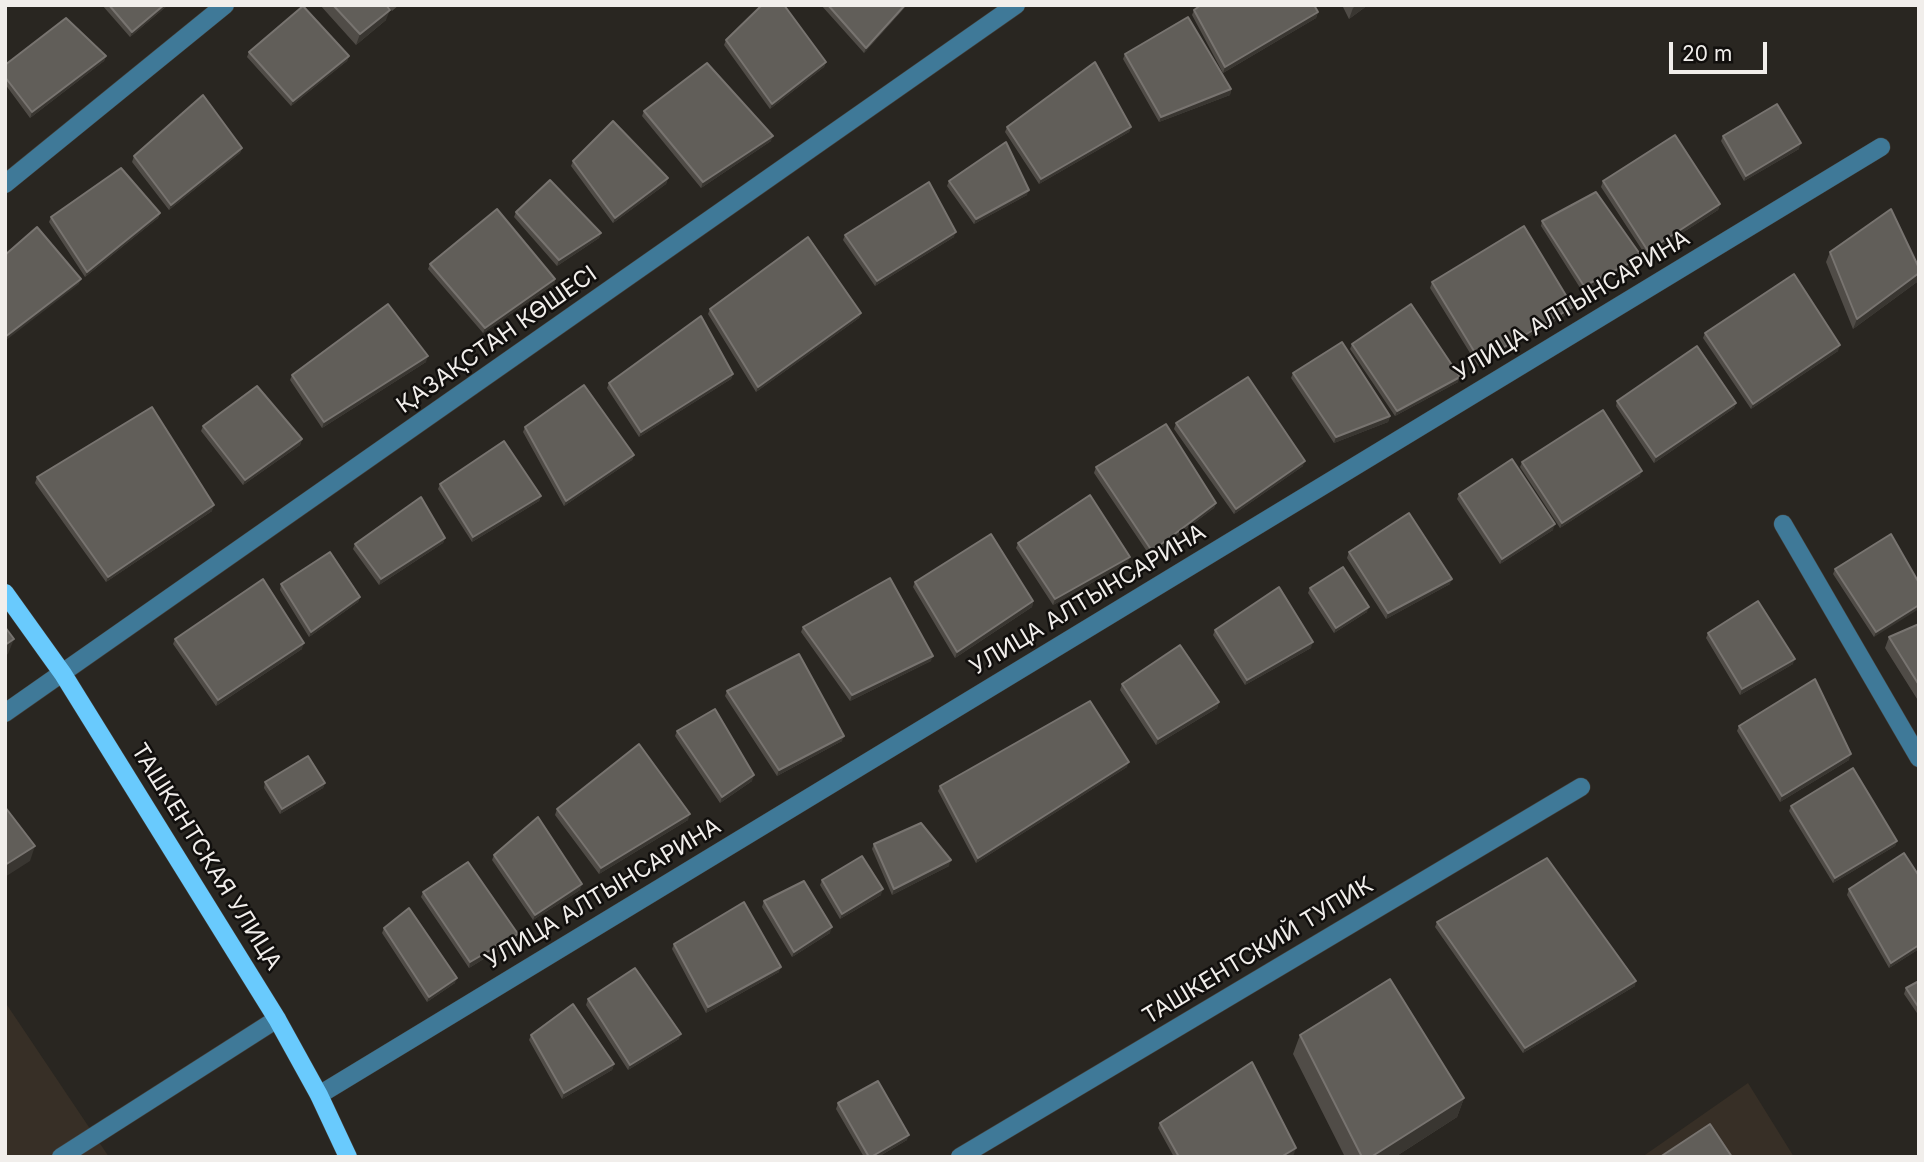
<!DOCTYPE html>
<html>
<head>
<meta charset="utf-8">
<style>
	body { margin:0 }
	#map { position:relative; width:1924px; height:1162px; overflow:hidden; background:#292621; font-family:Inter,sans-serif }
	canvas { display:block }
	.frame { position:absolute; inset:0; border:7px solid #f1eeeb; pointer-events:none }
	.scale { position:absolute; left:1669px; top:42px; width:98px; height:32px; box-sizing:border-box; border:4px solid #f1eeeb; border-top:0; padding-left:9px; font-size:21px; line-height:24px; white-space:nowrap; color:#f1eeeb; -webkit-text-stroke:5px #110f0d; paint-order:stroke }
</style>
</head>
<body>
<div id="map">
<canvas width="1924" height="1162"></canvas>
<div class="frame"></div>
<div class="scale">20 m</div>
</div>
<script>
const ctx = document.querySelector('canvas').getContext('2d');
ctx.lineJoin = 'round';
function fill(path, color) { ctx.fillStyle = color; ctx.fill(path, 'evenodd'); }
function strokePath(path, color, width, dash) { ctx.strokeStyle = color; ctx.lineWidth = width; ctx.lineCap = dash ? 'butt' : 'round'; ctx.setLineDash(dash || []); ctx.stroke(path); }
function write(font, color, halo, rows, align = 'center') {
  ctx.font = font + ' Inter,sans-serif'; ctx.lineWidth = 5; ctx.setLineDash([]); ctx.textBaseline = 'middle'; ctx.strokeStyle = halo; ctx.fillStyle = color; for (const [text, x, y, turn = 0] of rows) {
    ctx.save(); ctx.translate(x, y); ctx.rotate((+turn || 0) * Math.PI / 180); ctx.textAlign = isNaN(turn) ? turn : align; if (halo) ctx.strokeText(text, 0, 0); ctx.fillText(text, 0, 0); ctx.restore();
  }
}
fill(new Path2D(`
	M5 1002 109 1157H5Z
	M1748 1083 1794 1157H1642Z`), '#372f26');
const minor = new Path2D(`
	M5 184 225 5
	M1783 524 1919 758
	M5 713 1016 5
	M319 1095 1881 147
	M61 1157 277 1019
	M960 1157 1581 787`);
const major = new Path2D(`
	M5 593 63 674 277 1019 319 1095 348 1157`);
strokePath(minor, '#45423d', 19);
strokePath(major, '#45423d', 19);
strokePath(minor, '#3f7998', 18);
strokePath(major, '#69cafd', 18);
fill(new Path2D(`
	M102 5H168L130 37Z
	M320 5H386V20L356 45Z
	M387 5H399L392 11Z
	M821 5H907L864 53Z
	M1342 5H1368L1349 19Z
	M1194 10 1318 12 1316 18 1223 73 1192 15Z
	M726 40 826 62 824 67 770 109 724 45Z
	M249 52 349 56 347 61 291 106 247 57Z
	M1125 54 1231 89 1230 95 1159 122 1123 59Z
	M106 56 104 61 30 118 5 84V65Z
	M644 111 771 141 701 188 642 116Z
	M1007 127H1131L1129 132 1039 184 1005 132Z
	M1723 136 1799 149 1744 181 1721 141Z
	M242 148 240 153 169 210 132 162 134 156Z
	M573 161 668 178 666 184 613 223 571 166Z
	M949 181 1027 195 974 224 947 186Z
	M1603 181 1720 204 1718 210 1646 256 1601 187Z
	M516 212 601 233 599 238 557 266 514 217Z
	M160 213 158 218 85 277 49 222 51 217Z
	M1542 221 1640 262 1582 291 1541 226Z
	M845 235 954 237 875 286 843 240Z
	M1830 252 1919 268V276L1917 282 1853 329 1826 262Z
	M430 264 555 279 554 284 483 333 428 269Z
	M1432 282 1571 312 1478 366 1430 288Z
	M710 309 861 313 859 318 756 392 708 314Z
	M1705 333 1838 351 1751 409 1703 338Z
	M1352 344 1458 382 1395 416 1350 349Z
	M426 362 322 428 290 380 292 375Z
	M1293 373 1390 416 1388 422 1334 443 1291 378Z
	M733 374 731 379 639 437 607 388 609 383Z
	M1617 401 1736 403 1734 408 1654 463 1616 406Z
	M1176 423 1303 466 1234 514 1174 429Z
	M203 426 302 439 300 445 243 485 201 431Z
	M525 427 634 455 632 460 564 506 523 432Z
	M1522 462 1640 476 1560 528 1520 467Z
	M1096 467 1216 503 1214 508 1150 556 1094 473Z
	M37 477 212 511 106 582 35 483Z
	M440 484 541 496 539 501 472 542 438 489Z
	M1459 494 1553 530 1500 564 1457 499Z
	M445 538 443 543 379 585 353 549 355 544Z
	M1018 543 1128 562 1053 605 1016 548Z
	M1349 552 1450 584 1386 619 1347 558Z
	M1835 569 1919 583 1874 637 1833 574Z
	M915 582 1033 601 1032 607 955 658 913 587Z
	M281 584 360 597 358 602 309 637 280 590Z
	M1310 588 1367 612 1334 633 1308 593Z
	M1919 624V702L1885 648 1889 637Z
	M803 627 931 661 850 701 801 632Z
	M1215 630 1311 648 1245 685 1213 635Z
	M1708 633 1793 664 1740 695 1706 638Z
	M175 639 302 649 216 706 173 644Z
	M1122 684 1219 702 1217 708 1156 745 1120 690Z
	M727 691 842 741 777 776 725 696Z
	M1739 726 1849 760 1780 802 1737 731Z
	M677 731 752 781 720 803 675 736Z
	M1127 767 976 863 938 791 940 786Z
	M265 782 325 783 323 788 280 814 264 788Z
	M1791 806 1897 841 1895 846 1833 883 1789 811Z
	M557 809 688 820 599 874 555 815Z
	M874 844 949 866 892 895 872 849Z
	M494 855 580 890 533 920 492 860Z
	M822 880 881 895 840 919 820 885Z
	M1849 889 1919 949 1889 968 1847 895Z
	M423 892 518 934 516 939 469 968 421 897Z
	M764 901 830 933 792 957 762 907Z
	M1437 922 1635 986 1523 1053 1435 927Z
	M384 928 455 983 427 1002 382 933Z
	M674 944 779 972 706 1013 672 949Z
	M1919 981V1016L1904 994 1906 988Z
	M588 999 679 1039 628 1070 586 1005Z
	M531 1035 614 1064 612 1070 562 1099 529 1040Z
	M1300 1035 1464 1098 1457 1117 1395 1157H1345L1293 1054Z
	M838 1103 907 1140 878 1157H864L836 1109Z
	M1160 1123 1294 1154 1289 1157H1174L1158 1128Z`), '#504c47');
fill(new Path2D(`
	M164 5H168L130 37 132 32Z
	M905 5H907L864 53 866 48Z
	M1357 5H1368L1349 19 1353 8Z
	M390 10 386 20 356 45 360 34Z
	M1318 12 1316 18 1223 73 1225 67Z
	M106 56 104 61 30 118 32 112Z
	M349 56 347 61 291 106 293 101Z
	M826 62 824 67 770 109 772 104Z
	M1231 89 1230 95 1159 122 1161 117Z
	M1131 127 1129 132 1039 184 1041 179Z
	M773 136 771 141 701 188 703 182Z
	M1801 143 1799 149 1744 181 1746 176Z
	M242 148 240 153 169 210 171 205Z
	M668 178 666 184 613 223 615 218Z
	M1029 190 1027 195 974 224 976 219Z
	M1720 204 1718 210 1646 256 1648 251Z
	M160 213 158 218 85 277 87 272Z
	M956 232 954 237 875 286 877 281Z
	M601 233 599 238 557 266 559 260Z
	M1642 257 1640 262 1582 291 1584 286Z
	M1919 273 1917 282 1853 329 1857 319Z
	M81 279 79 284 5 341V337Z
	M555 279 554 284 483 333 485 328Z
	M1573 307 1571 312 1478 366 1480 361Z
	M861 313 859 318 756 392 758 387Z
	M1840 345 1838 351 1751 409 1753 404Z
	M428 356 426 362 322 428 324 422Z
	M733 374 731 379 639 437 641 432Z
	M1460 377 1458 382 1395 416 1397 411Z
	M1736 403 1734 408 1654 463 1656 457Z
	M1390 416 1388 422 1334 443 1336 437Z
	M302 439 300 445 243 485 245 480Z
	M634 455 632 460 564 506 566 501Z
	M1305 461 1303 466 1234 514 1236 509Z
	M1642 471 1640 476 1560 528 1562 523Z
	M541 496 539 501 472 542 473 537Z
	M1216 503 1214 508 1150 556 1152 551Z
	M214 505 212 511 106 582 108 577Z
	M1555 524 1553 530 1500 564 1502 559Z
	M445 538 443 543 379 585 381 579Z
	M1130 557 1128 562 1053 605 1055 599Z
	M1452 579 1450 584 1386 619 1388 613Z
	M360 597 358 602 309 637 311 632Z
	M1033 601 1032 607 955 658 957 652Z
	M1919 605V609L1874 637 1876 632Z
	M1369 607 1367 612 1334 633 1336 628Z
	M14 639 8 654 5 656V645Z
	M1313 642 1311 648 1245 685 1247 680Z
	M304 643 302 649 216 706 218 700Z
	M933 656 931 661 850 701 852 695Z
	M1795 659 1793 664 1740 695 1742 689Z
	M1219 702 1217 708 1156 745 1158 739Z
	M844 736 842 741 777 776 779 770Z
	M1851 754 1849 760 1780 802 1782 796Z
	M1129 762 1127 767 976 863 978 858Z
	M754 775 752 781 720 803 722 797Z
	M325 783 323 788 280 814 282 809Z
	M690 814 688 820 599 874 601 868Z
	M1897 841 1895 846 1833 883 1835 878Z
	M35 846 30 861 5 877V865Z
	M951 860 949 866 892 895 894 889Z
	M582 884 580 890 533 920 535 915Z
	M883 889 881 895 840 919 842 914Z
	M832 927 830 933 792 957 794 952Z
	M518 934 516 939 469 968 470 962Z
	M1919 945V949L1889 968 1891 963Z
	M781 967 779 972 706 1013 708 1007Z
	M457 978 455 983 427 1002 429 997Z
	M1636 981 1635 986 1523 1053 1525 1048Z
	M681 1034 679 1039 628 1070 630 1065Z
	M614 1064 612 1070 562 1099 564 1093Z
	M1464 1098 1457 1117 1395 1157H1371Z
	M909 1135 907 1140 878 1157H871Z
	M1296 1148 1294 1154 1289 1157H1281Z`), '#393631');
const building = new Path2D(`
	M109 5H164L132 32Z
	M333 5H386L390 10 360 34Z
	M762 5H784L826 62 772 104 726 40Z
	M828 5H905L866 48Z
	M1201 5H1314L1318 12 1225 67 1194 10Z
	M303 6 349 56 293 101 249 52Z
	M1188 17 1231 89 1161 117 1125 54Z
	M66 18 106 56 32 112 5 77V65Z
	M1095 62 1131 127 1041 179 1007 127Z
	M707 63 773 136 703 182 644 111Z
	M203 95 242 148 171 205 134 156Z
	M1777 104 1801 143 1746 176 1723 136Z
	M613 121 668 178 615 218 573 161Z
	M1675 135 1720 204 1648 251 1603 181Z
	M1006 142 1029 190 976 219 949 181Z
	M121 168 160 213 87 272 51 217Z
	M550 180 601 233 559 260 516 212Z
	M929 182 956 232 877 281 845 235Z
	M1596 192 1642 257 1584 286 1542 221Z
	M497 209 555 279 485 328 430 264Z
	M1891 209 1919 268V273L1857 319 1830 252Z
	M1524 226 1573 307 1480 361 1432 282Z
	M37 227 81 279 5 337V255Z
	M808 237 861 313 758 387 710 309Z
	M1794 274 1840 345 1753 404 1705 333Z
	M388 304 428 356 324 422 292 375Z
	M1411 304 1460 377 1397 411 1352 344Z
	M701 316 733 374 641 432 609 383Z
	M1342 342 1390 416 1336 437 1293 373Z
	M1697 346 1736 403 1656 457 1617 401Z
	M1248 377 1305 461 1236 509 1176 423Z
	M584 385 634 455 566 501 525 427Z
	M257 386 302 439 245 480 203 426Z
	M152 407 214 505 108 577 37 477Z
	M1603 410 1642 471 1562 523 1522 462Z
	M1166 424 1216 503 1152 551 1096 467Z
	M504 441 541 496 473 537 440 484Z
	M1512 459 1555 524 1502 559 1459 494Z
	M1090 495 1130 557 1055 599 1018 543Z
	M421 497 445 538 381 579 355 544Z
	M1409 513 1452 579 1388 613 1349 552Z
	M991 534 1033 601 957 652 915 582Z
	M1891 534 1919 583V605L1876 632 1835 569Z
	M330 552 360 597 311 632 281 584Z
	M1343 567 1369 607 1336 628 1310 588Z
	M890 578 933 656 852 695 803 627Z
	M263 579 304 643 218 700 175 639Z
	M1279 587 1313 642 1247 680 1215 630Z
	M1758 601 1795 659 1742 689 1708 633Z
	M1919 624V685L1889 637Z
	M5 627 14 639 5 645Z
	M1180 645 1219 702 1158 739 1122 684Z
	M799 654 844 736 779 770 727 691Z
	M1815 679 1851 754 1782 796 1739 726Z
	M1090 701 1129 762 978 858 940 786Z
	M715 709 754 775 722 797 677 731Z
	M639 744 690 814 601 868 557 809Z
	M308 756 325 783 282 809 265 782Z
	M1853 768 1897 841 1835 878 1791 806Z
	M5 807 35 846 5 865Z
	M538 817 582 884 535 915 494 855Z
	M921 823 951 860 894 889 874 844Z
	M1904 853 1919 876V945L1891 963 1849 889Z
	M862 856 883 889 842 914 822 880Z
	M1547 858 1636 981 1525 1048 1437 922Z
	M468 862 518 934 470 962 423 892Z
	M804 881 832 927 794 952 764 901Z
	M744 902 781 967 708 1007 674 944Z
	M409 908 457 978 429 997 384 928Z
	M635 968 681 1034 630 1065 588 999Z
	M1390 979 1464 1098 1371 1157H1362L1300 1035Z
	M1919 981V1008L1906 988Z
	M573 1004 614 1064 564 1093 531 1035Z
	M1252 1062 1296 1148 1281 1157H1179L1160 1123Z
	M878 1081 909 1135 871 1157H869L838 1103Z
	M1710 1124 1732 1157H1660Z`);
fill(building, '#615e59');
strokePath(building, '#787470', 2);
write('23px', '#f1eeeb', '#110f0d', [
	["УЛИЦА АЛТЫНСАРИНА",1572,306,-31],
	["ҚАЗАҚСТАН КӨШЕСІ",497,340,-35],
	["УЛИЦА АЛТЫНСАРИНА",1088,600,-31],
	["ТАШКЕНТСКАЯ УЛИЦА",206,857,58],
	["УЛИЦА АЛТЫНСАРИНА",603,894,-31],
	["ТАШКЕНТСКИЙ ТУПИК",1258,951,-31]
]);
</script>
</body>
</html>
